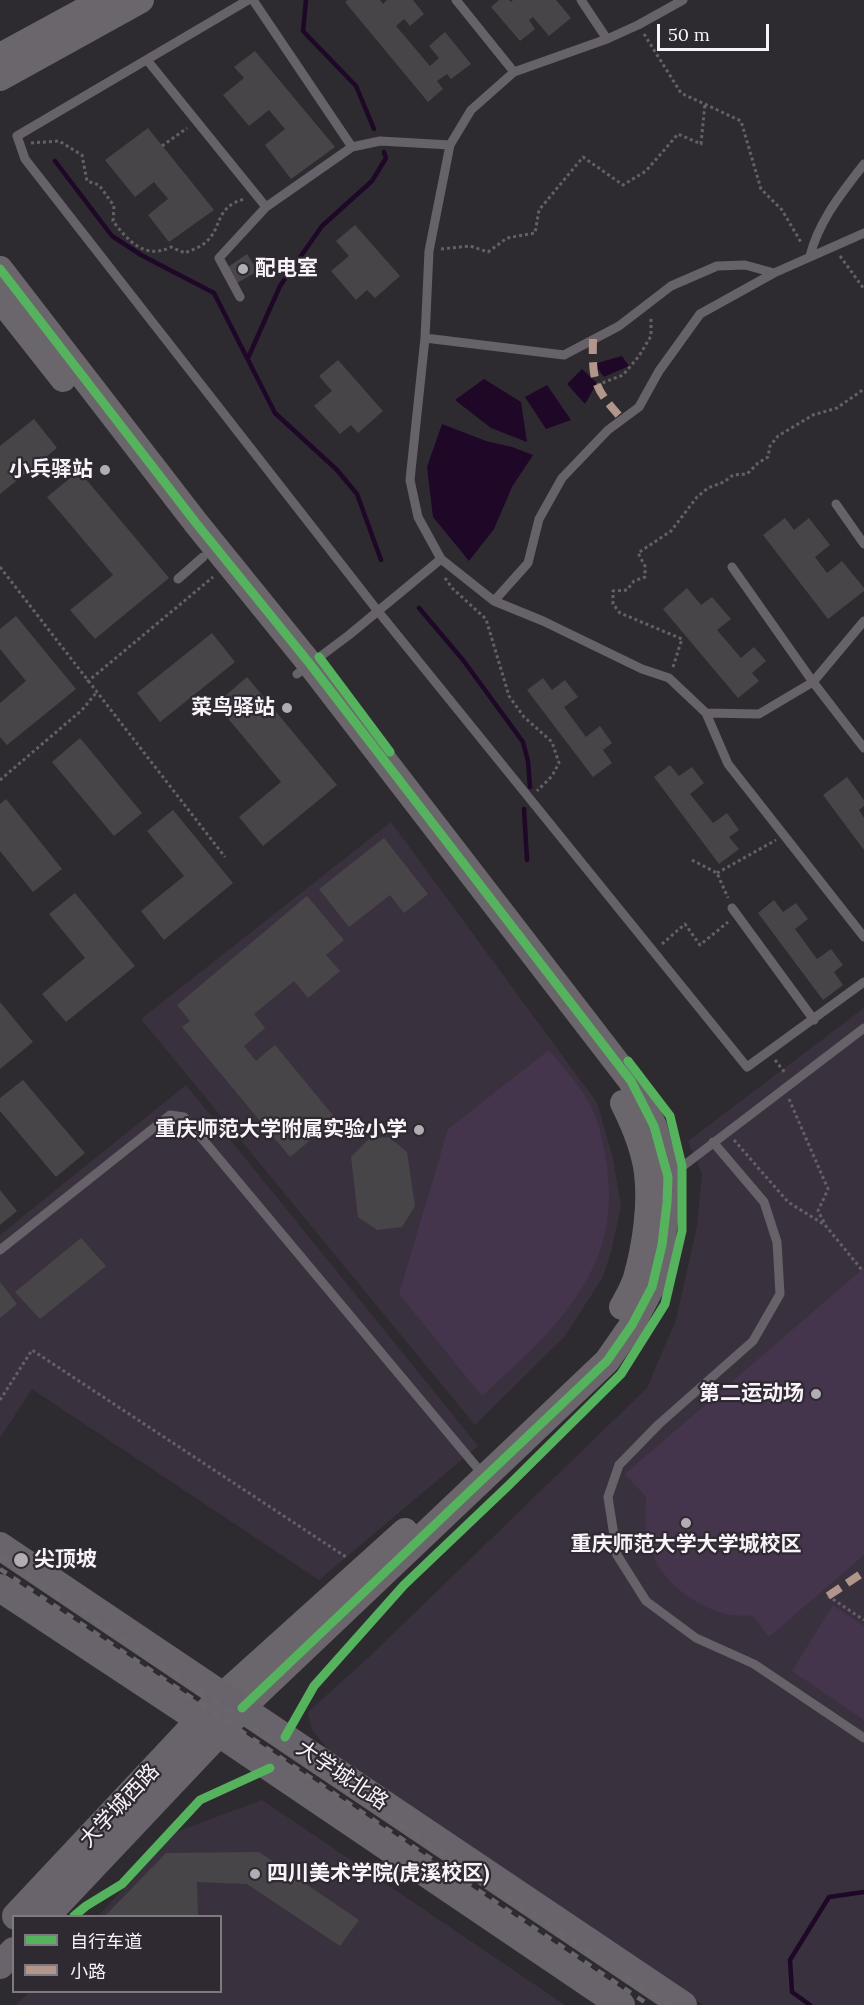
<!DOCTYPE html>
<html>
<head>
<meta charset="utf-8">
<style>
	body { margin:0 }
	#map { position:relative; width:864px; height:2005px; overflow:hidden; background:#2e2b30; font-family:Lora,"Noto Sans SC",serif }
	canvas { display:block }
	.legend { position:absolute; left:12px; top:1915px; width:210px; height:78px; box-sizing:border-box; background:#2f2932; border:2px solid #7f7a82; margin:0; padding:8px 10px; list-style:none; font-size:18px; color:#f7f3f9 }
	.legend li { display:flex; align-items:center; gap:12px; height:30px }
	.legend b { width:30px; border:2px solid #7f7a82 }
	.scale { position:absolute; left:657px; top:24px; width:112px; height:27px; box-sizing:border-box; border:3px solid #f7f3f9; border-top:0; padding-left:8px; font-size:18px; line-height:21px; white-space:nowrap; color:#f7f3f9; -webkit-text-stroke:4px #2f2932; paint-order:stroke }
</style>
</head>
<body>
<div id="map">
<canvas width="864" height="2005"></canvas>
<ul class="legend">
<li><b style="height:8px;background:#56b35d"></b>自行车道</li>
<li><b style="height:8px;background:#b2968c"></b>小路</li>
</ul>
<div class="scale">50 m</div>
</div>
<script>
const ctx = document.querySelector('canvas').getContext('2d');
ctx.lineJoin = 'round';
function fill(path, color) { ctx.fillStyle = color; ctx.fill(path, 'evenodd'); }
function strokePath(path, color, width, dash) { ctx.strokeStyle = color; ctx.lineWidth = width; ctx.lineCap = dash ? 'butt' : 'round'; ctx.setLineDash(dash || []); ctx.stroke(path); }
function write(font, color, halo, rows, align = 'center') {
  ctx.font = font + ' Lora,"Noto Sans SC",serif'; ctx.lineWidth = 4.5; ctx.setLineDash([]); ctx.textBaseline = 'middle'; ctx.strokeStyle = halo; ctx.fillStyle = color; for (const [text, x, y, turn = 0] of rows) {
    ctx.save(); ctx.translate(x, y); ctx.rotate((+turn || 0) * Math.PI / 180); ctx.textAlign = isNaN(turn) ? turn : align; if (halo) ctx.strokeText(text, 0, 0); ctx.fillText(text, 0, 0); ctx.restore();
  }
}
fill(new Path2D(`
	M391 822 597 1103 613 1158 621 1206 612 1248 603 1277 565 1336 475 1425 141 1019Z
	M864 1008V2005H703L332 1754 312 1730 308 1712 368 1658 647 1388 676 1320 697 1226 702 1174 688 1141Z
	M186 1085 478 1446 319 1580 32 1389 0 1438V1235Z
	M262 1800 565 2005H16L29 1992H220V1916H98L176 1832Z`), '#3a313e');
fill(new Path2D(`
	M549 1050C562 1066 578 1083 588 1101 599 1120 604 1145 607 1167 622 1272 552 1332 482 1396L399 1294 448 1129Z
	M864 1268V1555L769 1637 752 1615C718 1621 675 1594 658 1565 653 1556 649 1544 647 1534 644 1523 646 1509 646 1497L625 1474Z
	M833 1605 864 1626V1720L792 1671Z`), '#44344c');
fill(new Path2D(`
	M622 356 629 366 604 377 594 364Z
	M582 369 597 383 585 404 567 384Z
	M484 379 521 402 527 442 491 428 455 400Z
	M547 385 571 420 546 429 525 397Z
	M442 424 486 441 512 447 533 455 512 487 494 529 469 561 433 517 427 467Z`), '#1f0728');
strokePath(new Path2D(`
	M306 0 303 31 356 86 374 129
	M55 161 112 236 141 255 214 293 275 413 337 470 357 494 381 560
	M248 358 280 286 322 226 372 181 386 158 384 152
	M419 608 463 660 523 742 528 761 530 787
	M524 809 527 860
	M810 2005 792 1992 790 1960 829 1897 864 1892`), '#1f0728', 4.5);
fill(new Path2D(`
	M348 0H380L383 4 387 0H413L424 14 410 26 404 19 396 26 430 66 439 58 429 46 445 32 471 64 451 79 447 74 437 81 443 89 428 102 345 2Z
	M499 0H509L511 2 513 0H556L571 18 549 36 533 17 529 20 535 29 520 41 491 7Z
	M255 51 335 147 291 179 265 145 285 129 269 110 249 126 223 95 244 78 234 67Z
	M148 128 214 210 169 242 148 215 168 199 154 182 135 197 105 160Z
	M355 225 400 276 375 298 367 290 356 300 331 271 349 256 336 241Z
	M247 254 258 271 237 283 228 267Z
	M338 360 383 411 358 433 351 425 340 434 314 406 332 391 319 376Z
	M34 419 57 448 0 494V446Z
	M79 471 169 578 95 639 70 610 113 575 47 497Z
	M785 518 794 530 809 518 830 545 815 557 827 573 842 561 864 588V591L828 619 763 535Z
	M687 588 701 605 712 597 731 619 717 630 741 658 754 647 766 661 752 673 759 681 738 698 663 609Z
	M16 616 76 689 7 745 0 737V703L26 681 0 649V629Z
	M212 633 235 662 160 722 137 693Z
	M247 677 337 785 263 846 239 817 281 782 216 704Z
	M543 678 552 690 565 680 578 697 564 707 586 737 600 726 612 743 603 750 612 763 593 777 527 690Z
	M80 738 142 813 114 836 52 762Z
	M670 765 679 776 692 767 704 783 690 794 713 823 727 813 739 830 729 837 739 849 719 864 654 777Z
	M847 777 864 800V806L859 810 864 818V850L823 795Z
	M6 799 62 869 33 892 0 851V804Z
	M173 810 233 883 164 940 141 911 184 876 147 831Z
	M384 838 428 894 404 913 390 895 349 927 319 889Z
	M75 893 135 966 66 1022 42 994 85 958 49 914Z
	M307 896 344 940 326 955 340 971 308 998 294 981 254 1014 265 1028 244 1046 256 1061 275 1045 336 1119 290 1157 182 1027 190 1021 177 1005Z
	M774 900 783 912 796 903 808 919 795 929 817 959 831 949 843 965 834 972 843 985 823 1000 758 913Z
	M0 1002 33 1042 0 1069Z
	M23 1080 85 1153 56 1177 0 1111V1098Z
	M389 1137 407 1152 415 1206 402 1227 377 1230 358 1217 351 1157 369 1139Z
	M0 1190 17 1211 0 1225Z
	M81 1238 106 1266 40 1319 15 1292Z
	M0 1282 17 1304 0 1318Z
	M259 1852 359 1920 340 1946 247 1884 197 1882 198 1916H105L166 1853Z`), '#484549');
strokePath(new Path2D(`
	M644 34 681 93 741 121 761 189 782 210 802 244
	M31 143 59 141 82 155 87 181 99 185 114 206 113 221C128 241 145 260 171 247L185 253C191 250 201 247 206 242 223 227 214 208 244 199
	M162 146 187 128
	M441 249 470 246 488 252 507 238 535 233 539 210 583 157 623 185 646 171 678 134 701 144 705 103
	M840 256 864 289
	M597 385 623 375 639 356 651 336V317
	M0 567 225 857
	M445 578 452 588 486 619 509 696 524 717 552 742 559 763 552 776 537 791
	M673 667 682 639 620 613 613 604V591L627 590 634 581 645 577V566L638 553 671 531 697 497 708 488 724 482 733 475 747 474 758 463 768 457 770 446 778 436 813 415 837 408 864 389
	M87 682 213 577
	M0 780 82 710 96 693
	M692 860 717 873 728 898
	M717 873 776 840
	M662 944 685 924 700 945 728 922
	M775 1060 786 1074
	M789 1099 828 1189 818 1211 824 1222
	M734 1140 788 1202 825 1225 862 1270
	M0 1400 32 1350 346 1557
	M828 1596 864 1620`), '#646166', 3, [3, 3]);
strokePath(new Path2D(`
	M248 0 17 136 25 159 377 610 747 1067 864 982
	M253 0 352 147
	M456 0 514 72
	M581 0 607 39
	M147 60 266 207
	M810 256C819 220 842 193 864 164
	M240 297 219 258 266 207 352 147 380 141 450 145
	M425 338 564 355 619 326 671 286 717 266 745 265 774 273
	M836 504 864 544
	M441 559 418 517 410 480 425 338 429 251 450 145 471 110 514 72 607 39 638 25 683 0
	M732 567 813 682 864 748
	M178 579 203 557
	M494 601 528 563 539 519 562 478 608 430 639 407 659 371 700 314 774 273 864 233
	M297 674 349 635 441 559 494 601 543 621 642 669 669 678 706 713 759 714 813 682 864 621
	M706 713 728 764 864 937
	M732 908 814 1020
	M713 1142 764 1202 777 1242 780 1294 753 1341 659 1424 619 1465 608 1497 617 1555 646 1601 696 1638 754 1664 864 1738
	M670 1176 864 1028
	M0 1250 170 1115 184 1117 485 1477`), '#67626a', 9);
strokePath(new Path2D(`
	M0 56 103 0
	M0 78 141 0
	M0 269 196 523 310 664 631 1081 654 1126 668 1177 667 1203 662 1245 652 1287 632 1325 607 1361 242 1708
	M0 299 63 379
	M622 1307C627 1298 633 1288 636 1278 645 1246 651 1206 647 1173 644 1148 634 1125 623 1103
	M223 1695 405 1531`), '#6a666c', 26);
strokePath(new Path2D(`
	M0 1546 683 2005
	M0 1588 200 1720 621 2005
	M16 1916 212 1707
	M46 1916 232 1719
	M0 1965 14 1951`), '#69636c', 28);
strokePath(new Path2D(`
	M0 1557 668 2005
	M0 1569 649 2005`), '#6a666c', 4.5, [8, 8]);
strokePath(new Path2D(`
	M593 339C592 382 594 388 622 419
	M828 1596 864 1572`), '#b2968c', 8, [15, 8]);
strokePath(new Path2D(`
	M0 269 196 523 310 664 631 1081 654 1126 668 1177 667 1203 662 1245 652 1287 632 1325 607 1361 242 1708
	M319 657 390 752
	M285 1737 314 1686 404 1585 509 1485 621 1374 665 1304 682 1231V1166L670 1116 628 1061
	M74 1916 86 1906 122 1884 200 1800 270 1768`), '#56b35d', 9);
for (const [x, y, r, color] of [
	[243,269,6,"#b1adb3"],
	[105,470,6,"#b1adb3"],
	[287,708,6,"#b1adb3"],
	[419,1130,6,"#b1adb3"],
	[816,1394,6,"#b1adb3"],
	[686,1523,6,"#b1adb3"],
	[21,1560,8,"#b1adb3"],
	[255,1874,6,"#b1adb3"]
]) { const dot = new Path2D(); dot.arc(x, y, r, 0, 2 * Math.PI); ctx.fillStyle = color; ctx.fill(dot); strokePath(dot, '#2f2932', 2); }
write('bold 21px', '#f7f3f9', '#2f2932', [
	["配电室",255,269,"left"],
	["小兵驿站",93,470],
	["菜鸟驿站",275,708],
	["重庆师范大学附属实验小学",407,1130],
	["第二运动场",804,1394],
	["重庆师范大学大学城校区",686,1545,"center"],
	["尖顶坡",34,1560,"left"],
	["四川美术学院(虎溪校区)",267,1874,"left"]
], 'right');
write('21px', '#f7f3f9', '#2f2932', [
	["大学城北路",342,1776,34],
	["大学城西路",120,1806,-47]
]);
</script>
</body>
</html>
